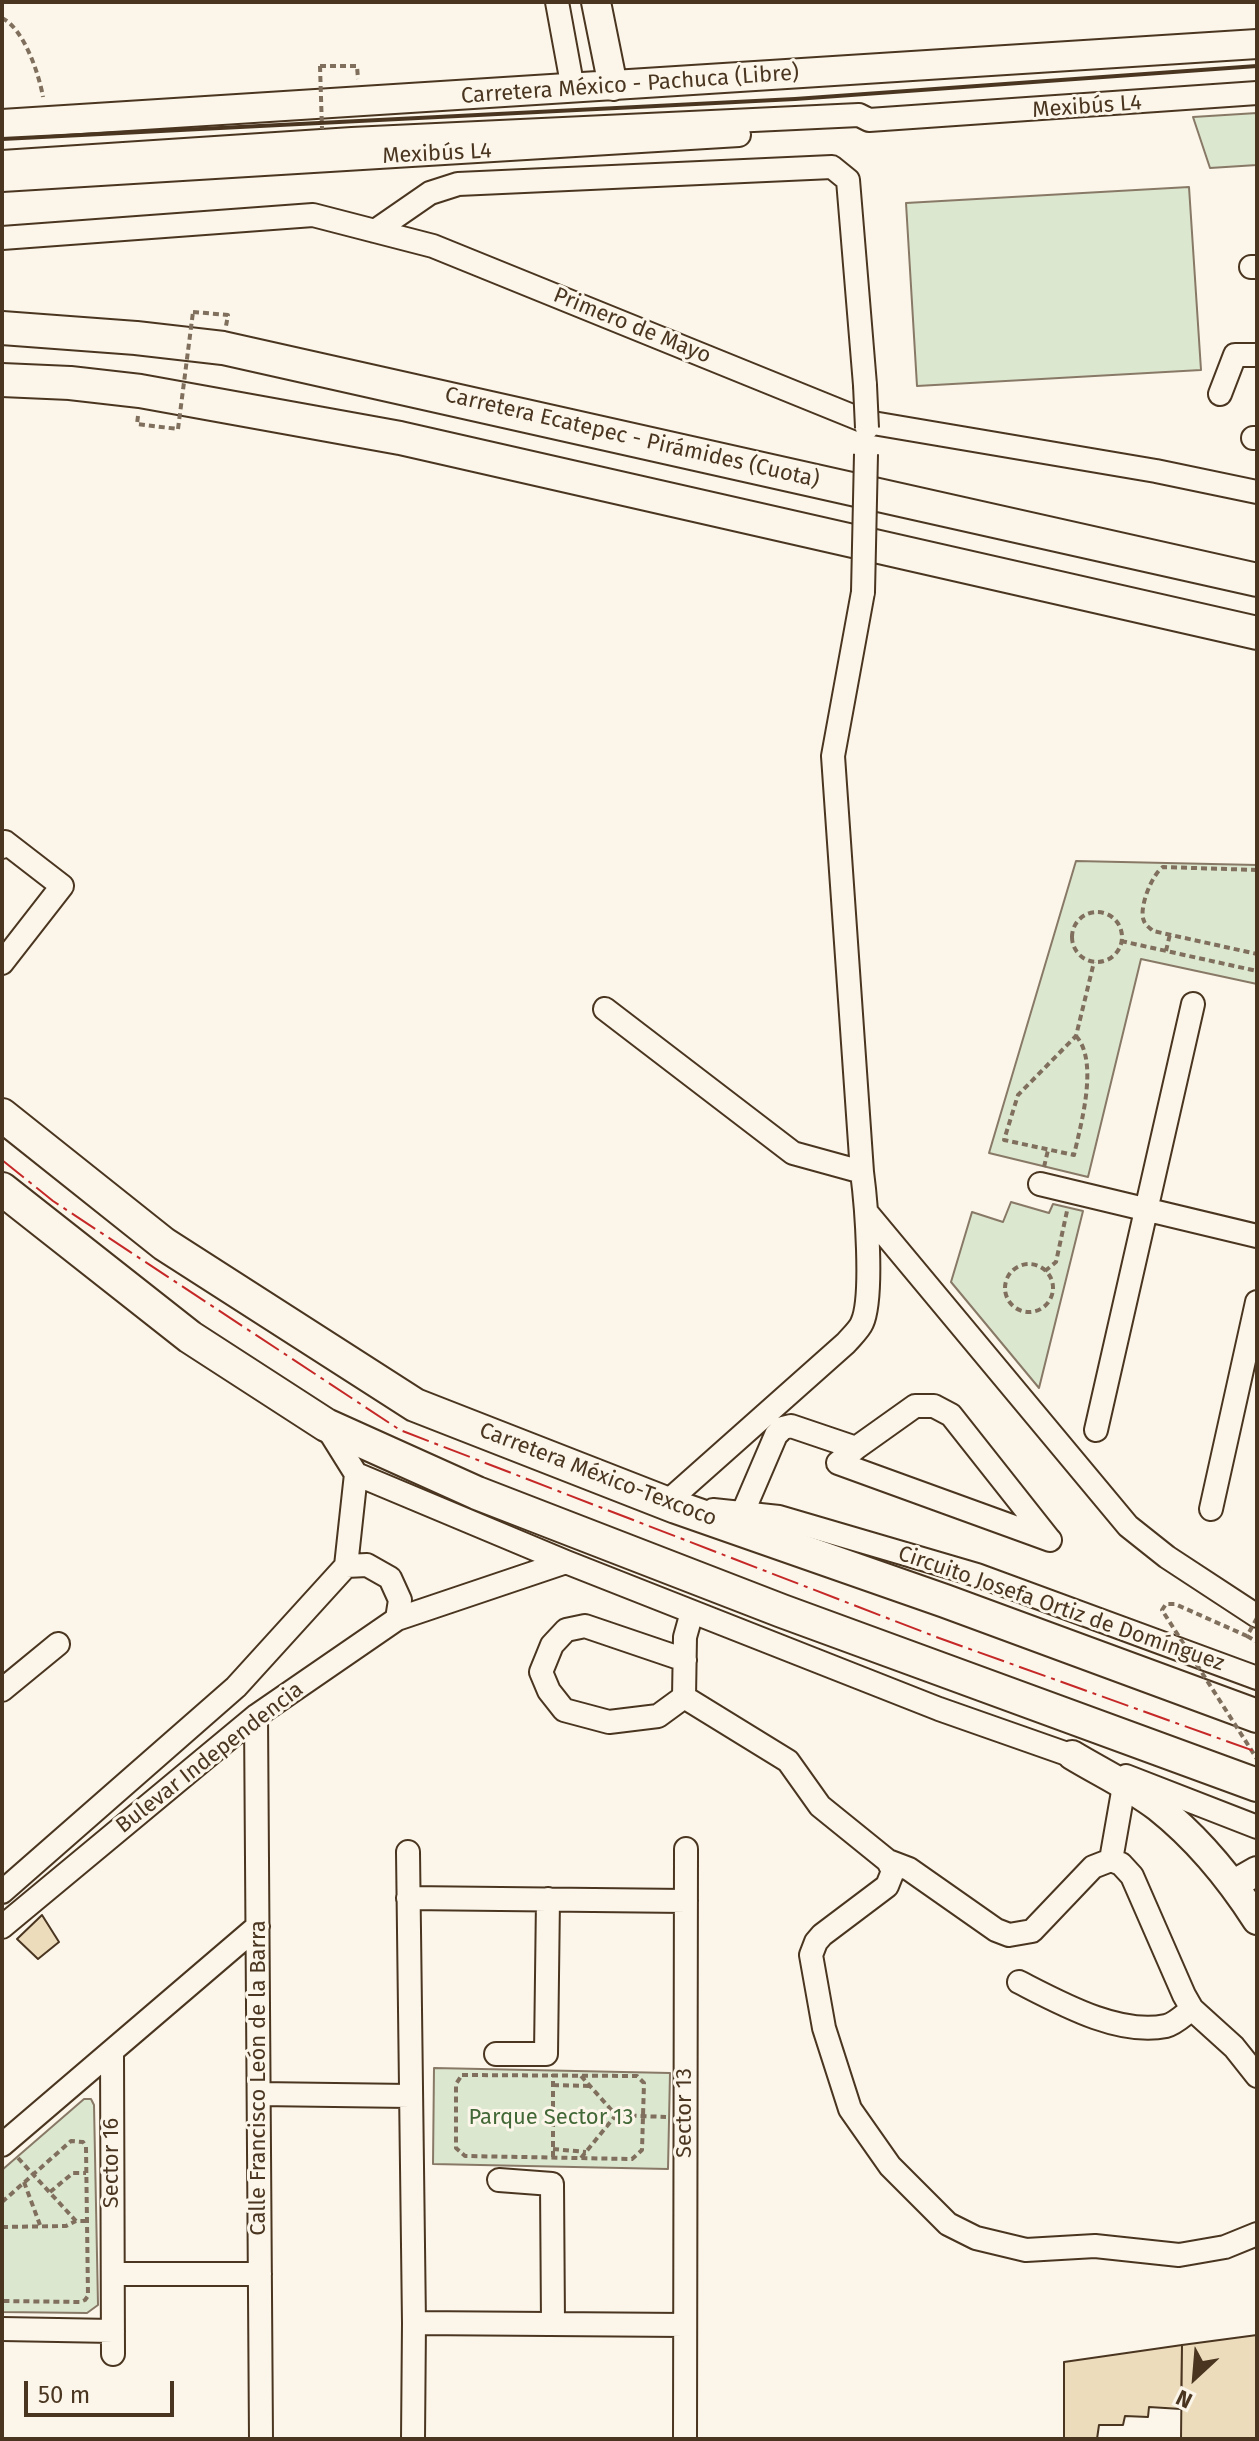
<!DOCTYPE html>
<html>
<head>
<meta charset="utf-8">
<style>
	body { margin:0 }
	#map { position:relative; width:1259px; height:2441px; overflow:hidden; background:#fbf6e9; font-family:"Fira Sans",sans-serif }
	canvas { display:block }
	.frame { position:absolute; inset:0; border:4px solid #4a3520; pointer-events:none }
	.north { position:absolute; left:1155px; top:2337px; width:80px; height:80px; -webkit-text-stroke:6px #fbf6e9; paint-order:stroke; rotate:206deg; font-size:22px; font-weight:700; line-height:32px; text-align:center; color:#4a3520 }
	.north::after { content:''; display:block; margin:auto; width:28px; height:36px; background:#4a3520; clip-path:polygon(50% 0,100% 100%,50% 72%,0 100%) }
	.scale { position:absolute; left:24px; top:2381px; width:150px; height:36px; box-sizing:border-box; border:4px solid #4a3520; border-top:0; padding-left:10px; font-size:24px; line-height:28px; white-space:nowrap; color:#4a3520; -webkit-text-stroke:6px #fbf6e9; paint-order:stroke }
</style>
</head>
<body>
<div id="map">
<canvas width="1259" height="2441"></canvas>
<div class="frame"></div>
<div class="north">N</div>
<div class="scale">50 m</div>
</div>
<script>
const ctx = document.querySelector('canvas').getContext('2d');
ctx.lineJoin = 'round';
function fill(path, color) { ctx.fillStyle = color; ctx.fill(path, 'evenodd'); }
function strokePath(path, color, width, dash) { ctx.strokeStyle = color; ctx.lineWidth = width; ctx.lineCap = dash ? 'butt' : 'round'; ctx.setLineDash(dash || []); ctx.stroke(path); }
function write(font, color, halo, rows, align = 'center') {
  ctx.font = font + ' "Fira Sans",sans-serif'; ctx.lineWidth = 6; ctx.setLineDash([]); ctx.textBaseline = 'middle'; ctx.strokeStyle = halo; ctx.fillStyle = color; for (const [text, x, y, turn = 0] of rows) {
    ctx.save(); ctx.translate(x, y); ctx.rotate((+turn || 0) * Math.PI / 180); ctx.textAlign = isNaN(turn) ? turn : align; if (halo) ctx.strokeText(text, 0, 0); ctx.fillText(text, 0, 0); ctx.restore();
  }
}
const green = new Path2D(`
	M1257 113V165L1210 168 1193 117Z
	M1189 187 1201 370 917 386 906 203Z
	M1076 861 1257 865V984L1141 959 1088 1177 989 1153Z
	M1011 1202 1049 1213 1053 1204 1083 1211 1039 1388 951 1282 972 1212 1003 1222Z
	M434 2068 670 2073 668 2169 433 2164Z
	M84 2099H91L94 2105 98 2305 87 2313 2 2312V2170Z`);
fill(green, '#dce7d0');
strokePath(green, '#887966', 2);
const building = new Path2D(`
	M42 1915 59 1942 38 1959 17 1939Z
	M1257 2335V2439H1181L1182 2345Z
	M1182 2345 1181 2409 1149 2407 1148 2417 1125 2416 1123 2425H1099L1097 2439H1064V2362Z`);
fill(building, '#ecdcbc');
strokePath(building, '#4a3520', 2);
const minor = new Path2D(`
	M557 2 573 89
	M2 162 352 139 859 115 869 120 1257 93
	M2 180 739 135
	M375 231 430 193 458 184 832 167 848 180 865 385
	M2 238 313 215 433 246 867 422 1156 471 1257 492
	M1251 267H1257
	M1220 394 1235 355H1257
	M1253 438H1257
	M2 847 5 842 62 886 2 963
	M605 1009 793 1153 862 1172C866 1202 874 1297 862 1323 859 1330 851 1337 846 1343L666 1503
	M862 1172 833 756 863 592
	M1040 1184 1257 1236
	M868 1214 1128 1526 1167 1557 1257 1616
	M326 1426 356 1474 566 1562 939 1709 1087 1761
	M1096 1430 1193 1004
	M856 1448 915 1406H934L951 1415 1049 1539
	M1211 1509 1257 1302
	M713 1510 779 1517 977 1575 1257 1678
	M737 1526 776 1435 783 1428 791 1426 856 1448 838 1463 1050 1540
	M346 1566 367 1565 390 1578 400 1600 397 1619
	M692 1612 685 1637 684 1697 788 1761 820 1806 888 1861 909 1869 996 1930 1009 1935 1032 1931 1093 1867 1111 1860 1121 1864 1132 1876 1184 1995 1192 2009 1234 2047 1257 2076
	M2 1690 58 1644
	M684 1697 658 1716 609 1722 564 1710 549 1691 541 1672 552 1645 566 1630 585 1626 685 1660
	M256 1716 261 2439
	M1126 1776 1257 1827
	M408 1852 414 2323 413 2439
	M1111 1860 1124 1786
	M888 1861 893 1871 887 1886 822 1935 816 1942 811 1955 824 2028 850 2109 890 2166 948 2224 976 2238 1026 2250 1095 2246 1179 2255 1225 2247 1257 2234
	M2 1892 236 1687 346 1566 356 1474
	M408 1898 686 1901
	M2 1927 256 1716 397 1619 566 1562
	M1019 1982C1060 2003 1119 2036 1166 2026 1175 2024 1185 2014 1192 2009
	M112 2052 113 2354
	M496 2054H546L548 1899
	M259 2094 410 2096
	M2 2145 258 1926
	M499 2180 552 2184 553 2324
	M113 2274H260
	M414 2323 685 2325
	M2 2329 113 2331
	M685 2439 686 1849`);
const major = new Path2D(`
	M596 2 613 86
	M2 124 1257 44
	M1072 1755C1100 1772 1132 1787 1158 1807 1197 1838 1230 1878 1257 1920
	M1237 1889 1243 1879 1257 1871`);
const highway = new Path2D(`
	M2 328 136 338 223 348 1257 580
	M2 380 70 383 140 391 400 438 1257 633
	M2 1115 164 1244 415 1405 676 1507 945 1601 1257 1716
	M2 1189 190 1337 326 1425 477 1493 782 1611 1257 1785`);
strokePath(minor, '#4a3520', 26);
strokePath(major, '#4a3520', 32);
strokePath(highway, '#4a3520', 36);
strokePath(new Path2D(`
	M2 18C24 29 39 74 43 97
	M320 66H357L358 79
	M193 312 228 315 226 326
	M138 416 137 424 178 429
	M1257 870 1163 867C1152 874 1138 909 1144 921 1145 925 1150 928 1153 931L1257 954
	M1072 937a25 25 0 1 1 50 0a25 25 0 1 1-50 0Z
	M1121 941 1257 971
	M1166 951 1170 934
	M1076 1036C1099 1061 1081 1124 1074 1155L1004 1140 1018 1095 1076 1036 1094 962
	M1044 1167 1048 1150
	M1005 1288a24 24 0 1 1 48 0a24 24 0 1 1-48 0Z
	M1045 1271 1056 1262 1067 1211
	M1247 1636 1257 1642
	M462 2075 637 2076 644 2083 642 2150 632 2159 465 2156 456 2148V2084Z
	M581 2076 616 2115
	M553 2085 590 2086
	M553 2149 586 2152
	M553 2157V2074
	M18 2158 76 2221H86
	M581 2158 616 2115 666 2117
	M24 2182 40 2225
	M50 2192 73 2173H86
	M2 2202 71 2141 83 2142 86 2147 88 2296 85 2300 80 2302 2 2301
	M2 2227 66 2226 76 2221`), '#7f6f5c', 4, [6, 4]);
strokePath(minor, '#fbf6e9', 22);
strokePath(major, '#fbf6e9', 28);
strokePath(highway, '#fbf6e9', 32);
const minorBridge = new Path2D(`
	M865 385 867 428
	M863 592 866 454`);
strokePath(minorBridge, '#4a3520', 26, []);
strokePath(new Path2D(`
	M320 66 322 129
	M178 429 193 312
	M1257 1618 1247 1636 1175 1604H1166L1162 1610 1257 1759`), '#7f6f5c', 4, [6, 4]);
strokePath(minorBridge, '#fbf6e9', 22);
strokePath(new Path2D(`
	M2 139 795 99 1257 66`), '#4a3520', 4);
strokePath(new Path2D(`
	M2 1160 53 1201 400 1430 939 1638 1257 1752`), '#c62828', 2, [28, 6, 4, 6]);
write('22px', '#4a3520', '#fbf6e9', [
	["Carretera México - Pachuca (Libre)",630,85,-4],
	["Mexibús L4",1087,107,-4],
	["Mexibús L4",437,154,-3],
	["Primero de Mayo",632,326,22],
	["Carretera Ecatepec - Pirámides (Cuota)",632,438,13],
	["Carretera México-Texcoco",598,1475,21],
	["Circuito Josefa Ortiz de Domínguez",1061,1609,19],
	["Bulevar Independencia",210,1758,-38],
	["Calle Francisco León de la Barra",259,2078,-90],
	["Sector 13",685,2113,-90],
	["Sector 16",112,2163,-90]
]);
write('22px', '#436837', '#fbf6e9', [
	["Parque Sector 13",551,2118]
]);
</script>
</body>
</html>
